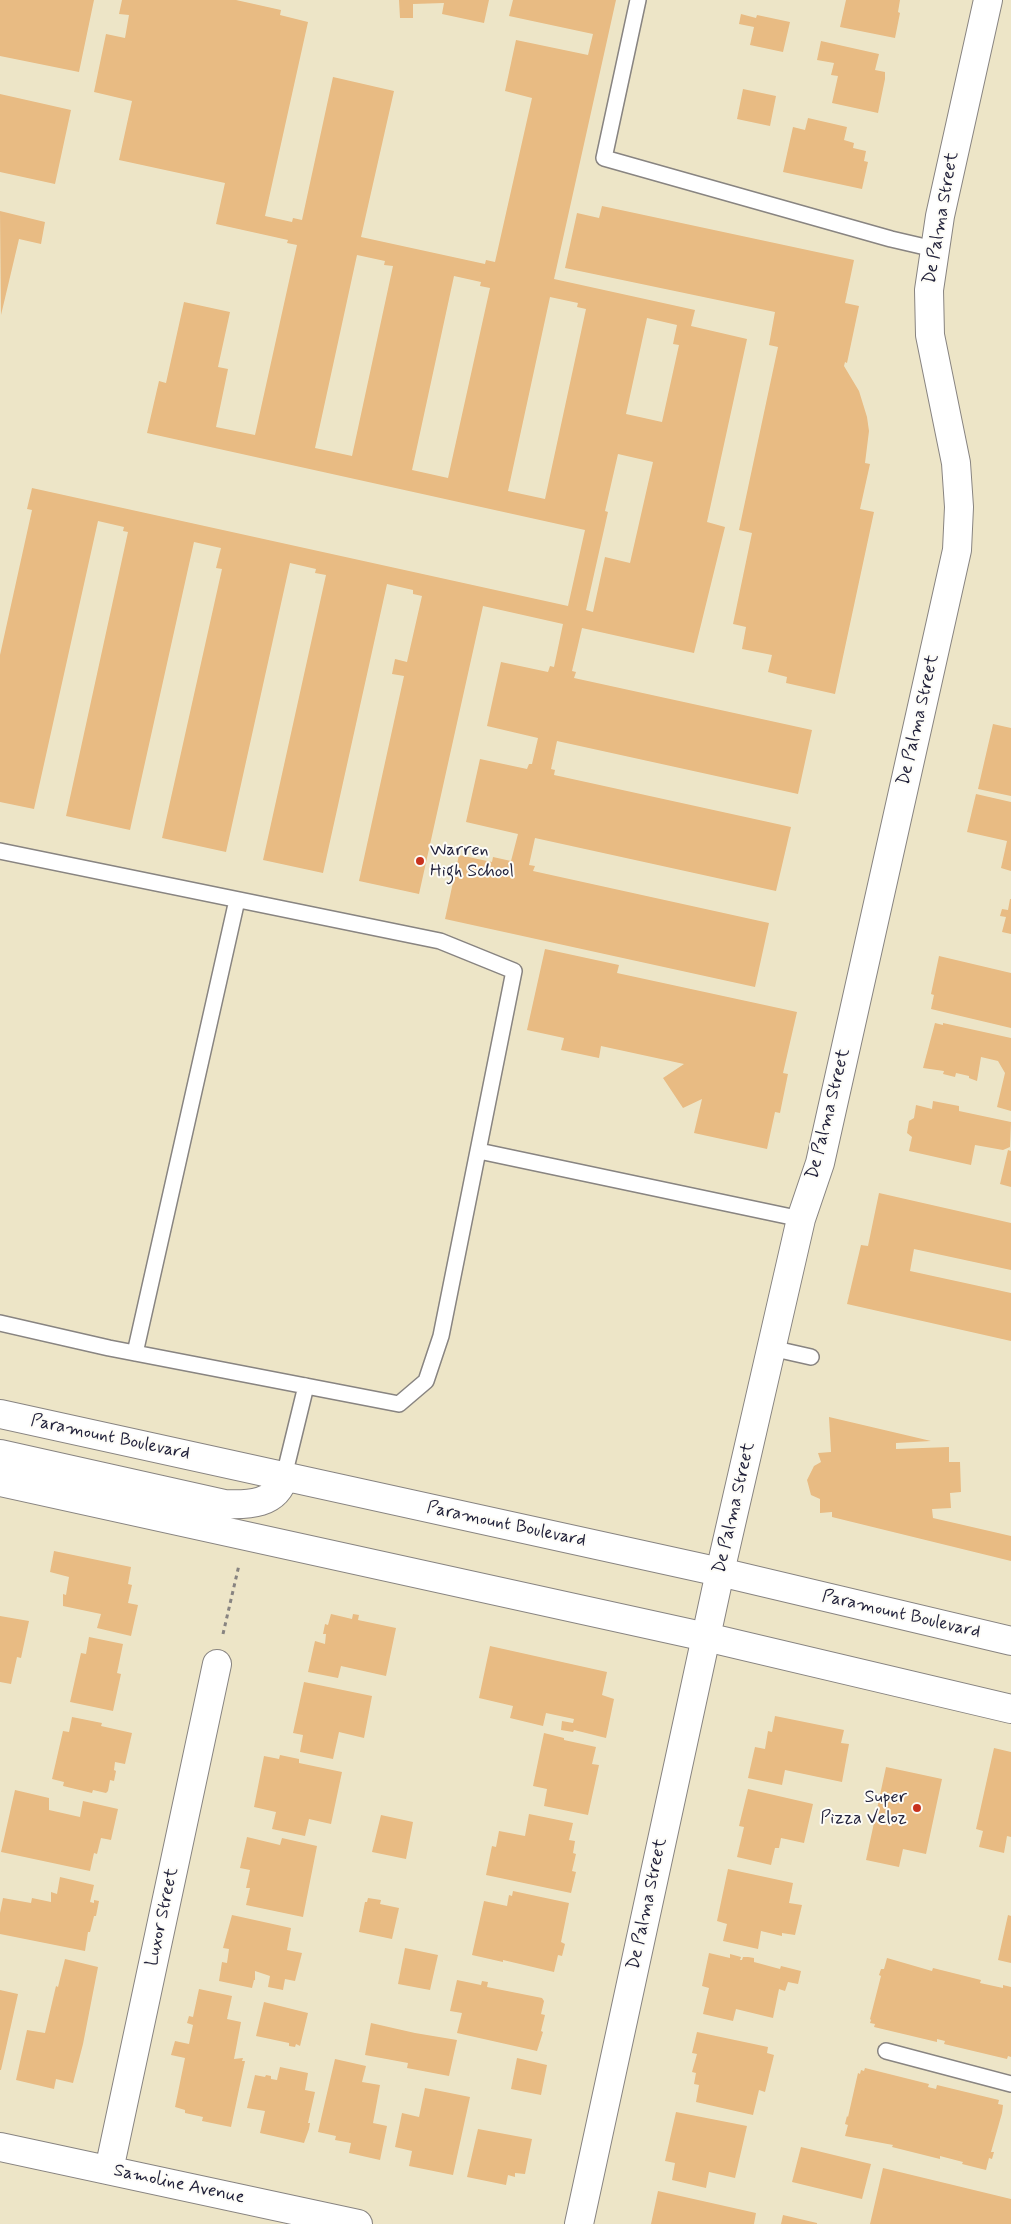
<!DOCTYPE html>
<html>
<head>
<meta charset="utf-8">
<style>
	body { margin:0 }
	canvas { display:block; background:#ede5c7 }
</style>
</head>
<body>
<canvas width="1011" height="2224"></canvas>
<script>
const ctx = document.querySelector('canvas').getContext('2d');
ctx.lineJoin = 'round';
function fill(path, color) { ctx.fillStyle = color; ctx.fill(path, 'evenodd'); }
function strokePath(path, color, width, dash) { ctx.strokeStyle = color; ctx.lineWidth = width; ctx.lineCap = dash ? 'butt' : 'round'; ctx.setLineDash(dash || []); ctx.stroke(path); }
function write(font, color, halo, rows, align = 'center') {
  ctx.font = font + ' Mynerve,sans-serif'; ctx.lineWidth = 4; ctx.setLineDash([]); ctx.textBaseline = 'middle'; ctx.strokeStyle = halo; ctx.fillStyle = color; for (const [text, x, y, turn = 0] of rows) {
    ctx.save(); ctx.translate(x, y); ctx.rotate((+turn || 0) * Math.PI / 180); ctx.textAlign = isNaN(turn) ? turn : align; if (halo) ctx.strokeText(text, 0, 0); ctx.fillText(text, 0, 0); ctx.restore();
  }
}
fill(new Path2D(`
	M0 0H94L79 72 0 56Z
	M122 0H236L281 10 280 15 308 22 265 216 292 222 293 218 302 220 333 77 394 91 361 237 485 264 486 260 495 262 532 98 505 91 516 40 588 55 593 34 509 16 513 0H616L554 279 695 310 691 326 747 339 707 522 725 527 694 653 582 628 572 671 576 672 574 678 812 730 798 794 557 741 551 769 555 770 554 775 791 827 776 891 535 838 529 865 535 866 533 871 769 923 755 987 445 919 459 855 492 862 493 857 511 861 518 834 466 822 480 759 527 769 529 764H532L538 738 487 726 501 662 548 672 550 666 554 667 563 624 483 606 419 894 359 881 404 676 392 674 395 659 407 662 422 596 413 594V590L387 584 323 873 263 860 326 575 315 573 316 569 290 563 226 852 162 838 222 569 216 568 221 548 194 542 130 830 66 816 128 532 123 531 124 527 98 521 34 809 0 802V655L32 510 27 509 32 488 568 606 585 530 147 433 159 381 166 383 184 302 230 312 218 367 228 369 216 427 255 435 297 245 287 243 288 240 216 224 225 183 119 160 132 101 94 92 106 34 125 38 129 15 119 14ZM357 255 385 261 384 265 393 266 352 456 315 448ZM454 276 481 282 480 286 490 288 448 478 412 470ZM550 297 578 303 577 307 586 309 545 499 508 491ZM647 318 677 325 673 344 679 345 662 422 626 414ZM618 454 653 462 630 563 605 557 593 612 586 610 608 512 605 511Z
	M399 0H489L484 23 442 14 444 3 413 4V18H400Z
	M846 0H900L898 12 900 13 895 38 840 27Z
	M741 14 756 18 757 15 790 22 783 52 750 45 754 27 739 24Z
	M821 41 879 54 875 70 885 72V79L878 113 832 103 838 76 831 75 834 63 817 60Z
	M743 89 776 96 770 126 737 119Z
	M0 94 71 110 55 184 0 172Z
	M808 118 847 127 844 140 854 143 853 148 866 151 864 161 868 162 862 189 783 172 793 127 805 130Z
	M602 206 854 260 845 303 859 306 847 363 845 362 844 366 859 391 867 417 869 431 865 463 870 464 860 509 874 512 835 694 786 683 787 677 768 672 772 655 742 649 746 627 733 624 752 533 739 530 778 347 769 345 775 312 565 268 577 213 599 218Z
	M0 211 45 222 41 244 19 239 1 315Z
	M993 724 1011 728V796L978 789Z
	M976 794 1011 802V871L1001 868 1007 841 967 832Z
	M1010 899H1011V934L1002 932 1006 917 1000 916 1002 909 1008 910Z
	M545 949 619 965 617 973 797 1012 783 1073 788 1074 780 1113 775 1112 767 1149 694 1133 702 1099 683 1108 663 1078 684 1064 601 1046 599 1058 561 1050 564 1038 527 1030Z
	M939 956 1011 973V1028L931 1009 934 995 931 994Z
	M935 1023 943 1025V1023L1011 1038V1111L997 1107 1005 1073 998 1061 981 1057 977 1081 969 1078V1076L956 1073 955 1077 943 1074 944 1071 923 1068Z
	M933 1101 959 1106V1111L1011 1122 1010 1147 1003 1150 975 1145 971 1165 909 1151 912 1137 907 1133 909 1121 914 1118 916 1105 932 1109Z
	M1008 1150 1011 1151V1187L1000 1184Z
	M879 1193 1011 1223V1270L914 1249 910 1271 1011 1293V1341L847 1304 861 1245 868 1246Z
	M829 1417 931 1441 896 1443V1449L949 1447V1462H960L961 1492 950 1493 951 1508 932 1509 933 1518 1011 1536V1561L832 1517V1512L820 1513V1499L811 1495 807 1480 814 1466 821 1462 818 1453 831 1452Z
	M54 1551 131 1567 128 1584 132 1585 128 1603 138 1605 131 1636 97 1628 101 1614 63 1606V1594L66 1595 69 1577 50 1572Z
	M331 1614 352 1619 353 1614 359 1615 358 1620 396 1628 386 1676 341 1666 338 1678 308 1672 315 1641 325 1644 326 1634H323L325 1624 328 1625Z
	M0 1616 29 1621 21 1658 17 1657 11 1684 0 1682Z
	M89 1637 123 1644 117 1673 121 1674 113 1711 70 1702 81 1653 86 1654Z
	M490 1646 607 1672 602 1695 614 1699 606 1738 574 1730 573 1732 561 1730 562 1721 573 1723 574 1719 546 1713 543 1726 510 1718 513 1706 479 1698Z
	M304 1682 372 1696 364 1738 339 1732 333 1759 300 1752 303 1735 293 1733Z
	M775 1716 844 1730 841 1743 849 1744 842 1782 785 1770 782 1785 748 1778 755 1747 765 1749 768 1731 772 1732Z
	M72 1717 102 1723 101 1726 132 1733 125 1764 115 1762 114 1770 116 1771 114 1781 110 1780 108 1791 106 1793 93 1790 92 1793 63 1786 64 1782 52 1779 63 1731 69 1732Z
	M544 1733 564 1738V1740L596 1747 592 1764 599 1765 588 1815 544 1806 547 1789 533 1786Z
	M994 1748 1011 1752V1837L1007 1836 1004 1853 979 1847 983 1831 976 1829Z
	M280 1755 299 1759V1763L342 1772 331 1824 309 1819 305 1836 272 1829 276 1812 254 1807 264 1756 279 1759Z
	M886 1767 942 1779 926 1854 903 1849 899 1867 866 1860Z
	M748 1789 813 1804 804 1843 781 1838 779 1848H775L771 1865 737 1857 744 1827 739 1826Z
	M15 1790 49 1798V1810L80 1817 83 1801 118 1809 111 1840 101 1838 97 1854 94 1853 90 1871 1 1852Z
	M529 1814 573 1823 569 1840 575 1841 573 1853 576 1854 572 1871 576 1872 571 1893 486 1875 492 1846 496 1847 499 1831 525 1836Z
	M381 1815 413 1822 406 1859 372 1852Z
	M247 1837 280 1845 282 1838 317 1846 303 1917 246 1905 250 1888H246L250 1870 240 1868Z
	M728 1869 793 1883 789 1903 802 1905 795 1935 782 1933V1936L761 1931 758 1949 723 1941 727 1924 717 1921Z
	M60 1877 94 1885 90 1902 94 1903V1900L99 1901 96 1916H94L90 1932H88L85 1951 0 1934V1913L3 1898 31 1903 32 1898 51 1902V1892L57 1894Z
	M513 1891 569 1903 561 1942 565 1944 562 1956 558 1955 554 1972 503 1960V1962L472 1955 484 1901 507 1906 509 1895 512 1896Z
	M368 1898 381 1900 380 1904 399 1908 392 1939 359 1932 365 1902H367Z
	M232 1915 291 1928 287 1950 302 1953 295 1981 285 1979 283 1990 268 1987 270 1976 255 1971V1980H254L252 1988 219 1981 222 1962 227 1963 229 1949 223 1948Z
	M1008 1915 1011 1916V1963L998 1960Z
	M405 1948 438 1955 430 1990 398 1984Z
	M709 1953 730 1958V1954L741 1957 740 1960H742L743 1957H748L754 1958V1962L780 1969 781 1966 801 1971 798 1984 788 1982 785 1991 779 1989 773 2018 736 2009 733 2021 703 2014 709 1988 702 1986Z
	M887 1958 932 1971 933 1968 981 1980 980 1983 1003 1988V1985L1011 1987V2057L1008 2056 1007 2059 944 2044 945 2041 937 2039V2042L874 2027 875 2024 870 2023 871 2020 870 2019 881 1976 879 1975 881 1969H884Z
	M65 1959 98 1967 83 2044 73 2083 56 2079 54 2089 16 2080 27 2030 45 2033 56 1986 58 1987Z
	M457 1980 481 1985 482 1981 488 1982 487 1987 542 1998 544 2001 541 2014 545 2015 541 2031 543 2032 537 2051 457 2033 462 2013 450 2011Z
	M199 1989 232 1996 227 2019 241 2022 234 2059 243 2058 242 2061H245L231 2127 202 2121 203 2117 185 2113V2110L175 2107 185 2058 171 2055 175 2041 189 2044 193 2025 187 2023 189 2016 193 2017Z
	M0 1990 18 1994 1 2070H0Z
	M264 2002 308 2013 300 2046 296 2044 295 2047 289 2046V2043L256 2036Z
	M371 2023 415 2033 457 2040 449 2076 407 2068 408 2063 365 2055Z
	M697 2032 768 2047 767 2053 774 2055 765 2092 759 2090 753 2115 696 2102 699 2085 694 2084 696 2073 692 2072 697 2054 692 2053Z
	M517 2058 547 2065 541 2095 511 2089Z
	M335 2059 366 2066 362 2082 380 2085 373 2123 387 2126 380 2160 349 2153 351 2143 335 2140 336 2136 318 2132Z
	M280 2067 308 2073 305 2090 315 2092 308 2123H310L309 2129 304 2143 260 2133 265 2111 247 2108 255 2075 265 2077 266 2075 271 2076V2079L277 2080Z
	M865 2068 929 2084 928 2087 936 2089 937 2085 999 2100 998 2104 1003 2105 1002 2113 991 2152H994L992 2159 989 2158 986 2170 962 2164 963 2162 940 2156V2159L892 2147 893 2145 845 2136 848 2125 845 2124 847 2116 848 2117 858 2073 860 2074 861 2070 864 2071Z
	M425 2088 470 2097 453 2175 409 2166 412 2151 395 2147 402 2113 419 2117Z
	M676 2112 747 2126 735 2178 709 2172 706 2188 672 2180 675 2163 665 2161Z
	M478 2129 532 2139 525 2174 515 2173V2177L508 2175 506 2185 467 2177Z
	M801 2147 871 2164 862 2199 792 2182Z
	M883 2168 1011 2199V2224H870Z
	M658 2191 756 2213 754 2224H651Z
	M783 2215 817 2223V2224H781Z`), '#e8bb83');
const service = new Path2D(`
	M638 0 604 158 891 239 934 249
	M0 851 440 941 514 971 441 1336 426 1381 399 1404 109 1348 0 1323
	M479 1151 801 1219
	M771 1348 811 1357
	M135 1353 237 900
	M284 1476 306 1386
	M886 2051 1011 2084`);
const minor = new Path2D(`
	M0 2147 358 2224
	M109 2170 217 1664
	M579 2224 720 1572 801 1219 820 1163 957 550 959 507 956 463 930 335 929 290 940 216 988 0`);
const secondary = new Path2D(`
	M0 1414 720 1572 1011 1641
	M0 1454 224 1504C248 1505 277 1505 284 1476
	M0 1482 706 1637 1011 1709`);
strokePath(service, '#888481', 18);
strokePath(minor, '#888481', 30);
strokePath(secondary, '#888481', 30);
strokePath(new Path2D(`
	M223 1634 239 1565`), '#888481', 3, [4, 4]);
strokePath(service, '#fff', 15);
strokePath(minor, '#fff', 28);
strokePath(secondary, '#fff', 28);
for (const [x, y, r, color] of [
	[420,861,5,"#c8321e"],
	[917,1808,5,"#c8321e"]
]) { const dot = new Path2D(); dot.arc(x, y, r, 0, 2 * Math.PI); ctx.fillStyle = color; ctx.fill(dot); strokePath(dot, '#fdfcf7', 2); }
write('18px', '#22223b', '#fdfcf7', [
	["De Palma Street",942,218,-80],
	["De Palma Street",919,720,-77],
	["De Palma Street",829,1114,-76],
	["Paramount Boulevard",110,1438,12],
	["De Palma Street",735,1508,-77],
	["Paramount Boulevard",506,1525,12],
	["Paramount Boulevard",901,1615,13],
	["De Palma Street",648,1904,-78],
	["Luxor Street",163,1917,-78],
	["Samoline Avenue",179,2185,12]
]);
write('18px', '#22223b', '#fdfcf7', [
	["Warren",430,851],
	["High School",430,872],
	["Super",907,1798,"right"],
	["Pizza Veloz",907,1819,"right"]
], 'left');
</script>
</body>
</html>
